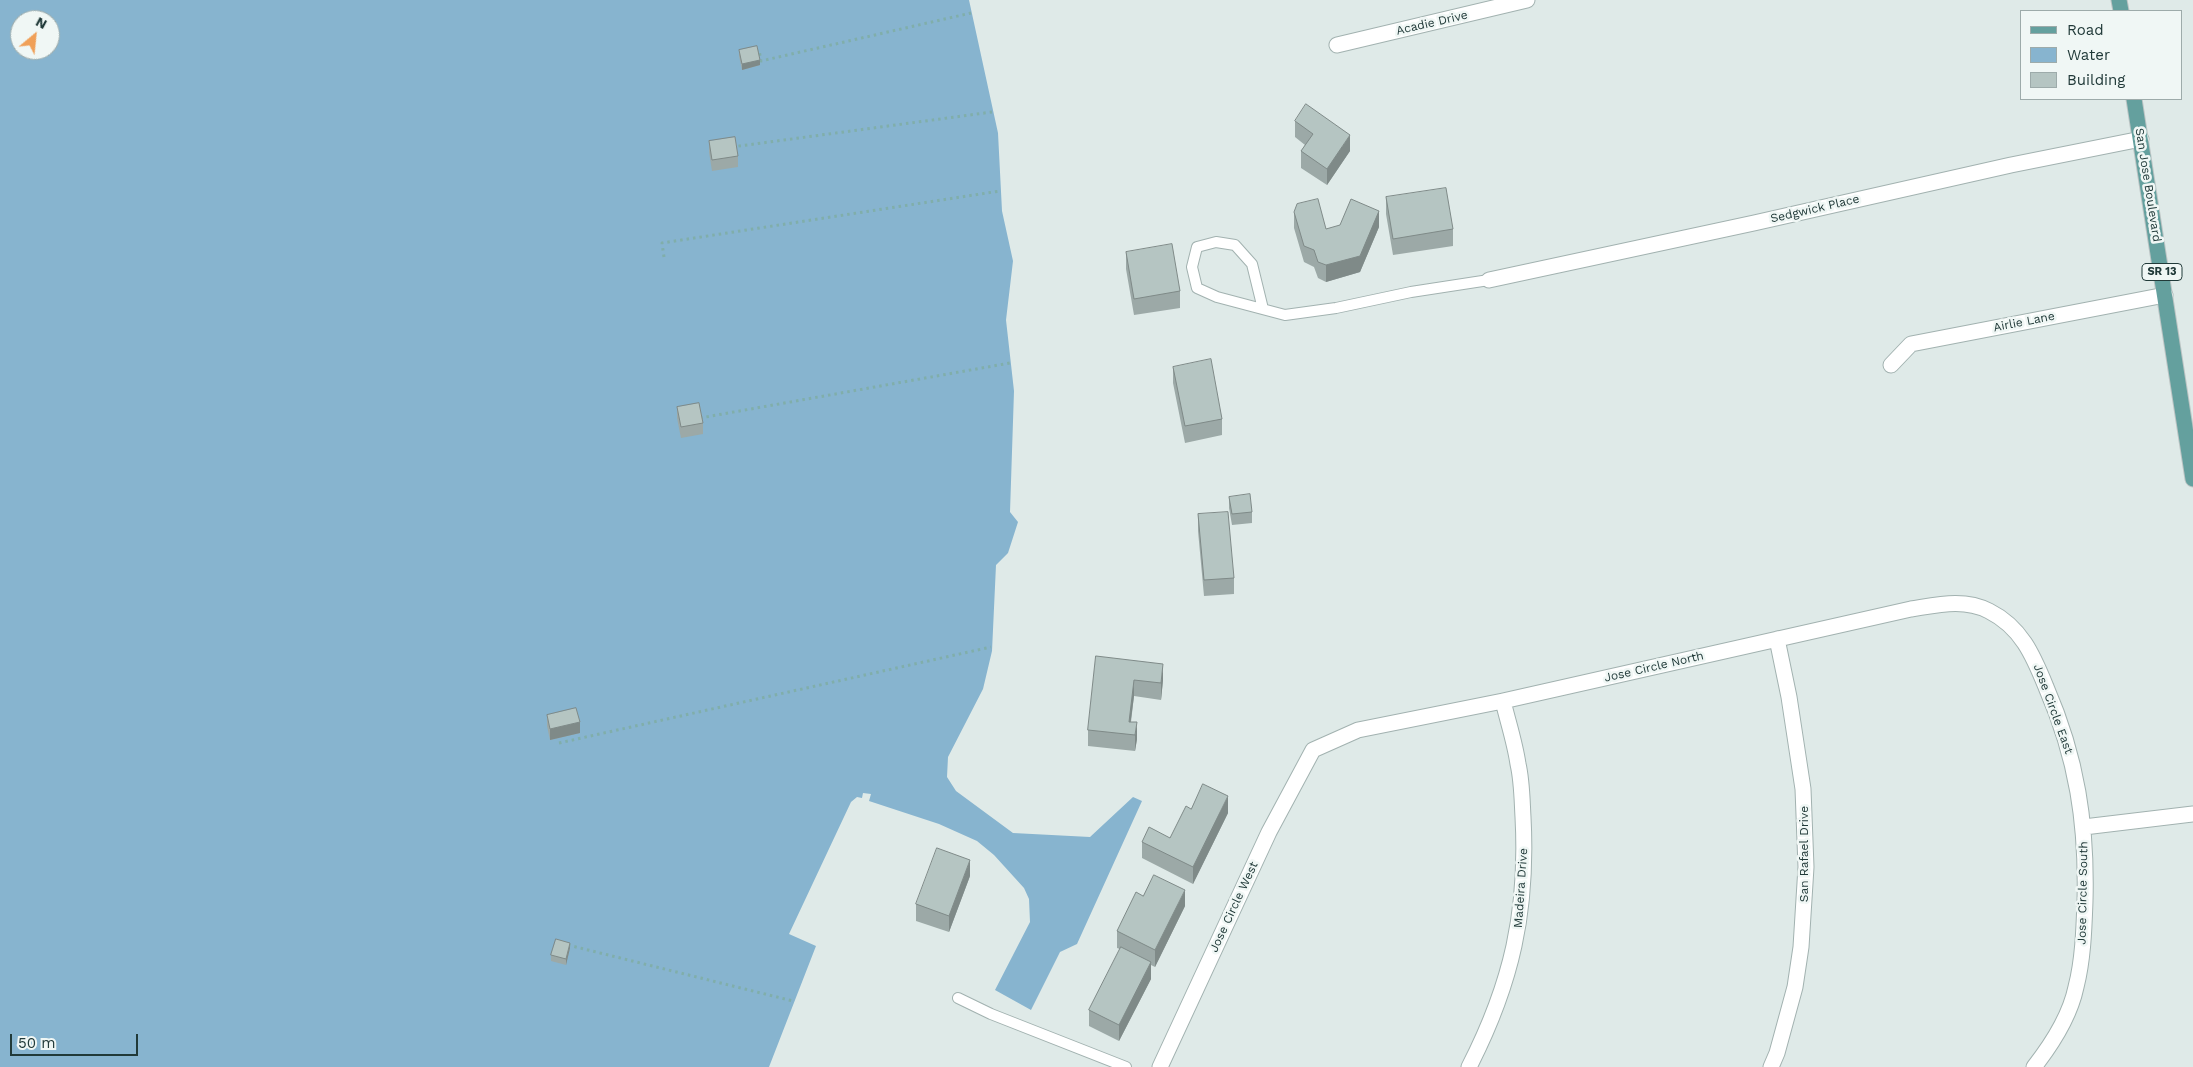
<!DOCTYPE html>
<html>
<head>
<meta charset="utf-8">
<style>
	body { margin:0 }
	#map { position:relative; width:2193px; height:1067px; overflow:hidden; background:#dfeae8; font-family:"Work Sans",sans-serif }
	canvas { display:block }
	.legend { position:absolute; left:2020px; top:10px; width:162px; height:90px; box-sizing:border-box; background:#f0f7f5; border:1px solid #9dabaa; margin:0; padding:6px 9px; list-style:none; font-size:15px; color:#213a39 }
	.legend li { display:flex; align-items:center; gap:10px; height:25px }
	.legend b { width:25px; border:1px solid #9dabaa }
	.north { position:absolute; left:10px; top:10px; width:50px; height:50px; box-sizing:border-box; background:#f0f7f5; border:1px solid #9dabaa; border-radius:50%; rotate:28deg; font-size:14px; font-weight:700; line-height:20px; text-align:center; color:#213a39 }
	.north::after { content:''; display:block; margin:auto; width:18px; height:22px; background:#f0a058; clip-path:polygon(50% 0,100% 100%,50% 72%,0 100%) }
	.scale { position:absolute; left:10px; top:1034px; width:128px; height:22px; box-sizing:border-box; border:2px solid #213a39; border-top:0; padding-left:6px; font-size:15px; line-height:18px; white-space:nowrap; color:#213a39; -webkit-text-stroke:4px #f0f7f5; paint-order:stroke }
</style>
</head>
<body>
<div id="map">
<canvas width="2193" height="1067"></canvas>
<ul class="legend">
<li><b style="height:6px;background:#64a09e"></b>Road</li>
<li><b style="height:14px;background:#87b4cf"></b>Water</li>
<li><b style="height:14px;background:#b5c5c2"></b>Building</li>
</ul>
<div class="north">N</div>
<div class="scale">50 m</div>
</div>
<script>
const ctx = document.querySelector('canvas').getContext('2d');
ctx.lineJoin = 'round';
function fill(path, color) { ctx.fillStyle = color; ctx.fill(path, 'evenodd'); }
function strokePath(path, color, width, dash) { ctx.strokeStyle = color; ctx.lineWidth = width; ctx.lineCap = dash ? 'butt' : 'round'; ctx.setLineDash(dash || []); ctx.stroke(path); }
function write(font, color, halo, rows, align = 'center') {
  ctx.font = font + ' "Work Sans",sans-serif'; ctx.lineWidth = 5; ctx.setLineDash([]); ctx.textBaseline = 'middle'; ctx.strokeStyle = halo; ctx.fillStyle = color; for (const [text, x, y, turn = 0] of rows) {
    ctx.save(); ctx.translate(x, y); ctx.rotate((+turn || 0) * Math.PI / 180); ctx.textAlign = isNaN(turn) ? turn : align; if (halo) ctx.strokeText(text, 0, 0); ctx.fillText(text, 0, 0); ctx.restore();
  }
}
fill(new Path2D(`
	M0 0H969L998 133 1002 211 1013 261 1006 320 1014 391 1010 512 1018 522 1008 553 996 565 992 651 983 689 948 757 947 777 956 791 1013 833 1090 837 1133 797 1142 801 1077 944 1060 952 1031 1010 995 990 1030 922 1029 899 1024 888 994 855 977 841 939 824 869 801 871 794 863 793 862 798 857 797 851 802 789 934 816 946 769 1067H0ZM20 20H50V50H20Z`), '#87b4cf');
const lane = new Path2D(`
	M1263 309 1252 264 1235 245 1216 242 1197 247 1192 267 1197 288 1217 297 1285 315 1336 308 1411 292 1489 280
	M958 998 991 1014 1126 1067`);
const street = new Path2D(`
	M1337 45 1527 0
	M1489 280 1754 223 2011 165 2141 139
	M1891 365 1911 344 2165 295
	M2084 827 2193 814
	M1160 1067 1269 832 1313 750 1358 730 1503 701 1911 609C1937 605 1964 598 1989 611 2021 627 2033 655 2046 687 2077 758 2087 824 2085 901 2084 929 2083 960 2076 987 2070 1016 2052 1044 2034 1067
	M1469 1067C1512 983 1528 911 1523 817 1522 800 1522 781 1518 764 1515 743 1508 722 1503 701
	M1771 1067 1777 1053 1795 987 1801 947 1806 867 1803 789 1789 697 1777 639`);
const primary = new Path2D(`
	M2119 0 2121 11
	M2134 99 2193 479`);
strokePath(lane, '#a2b2b0', 12);
strokePath(street, '#a2b2b0', 17);
strokePath(primary, '#bcc4c4', 17);
strokePath(new Path2D(`
	M756 51 759 50 761 61 971 13
	M732 147 992 112
	M664 257 662 243 1000 191
	M700 418 1010 363
	M559 743 991 647
	M568 945 793 1001`), '#80aeaa', 3, [2.5, 4]);
strokePath(lane, '#fff', 10);
strokePath(street, '#fff', 15);
strokePath(primary, '#64a09e', 15);
fill(new Path2D(`
	M739 50 760 65 742 70 739 56Z
	M1295 121 1350 151 1327 185 1301 168V151L1305 145 1295 137Z
	M709 141 738 156V167L712 171 709 152Z
	M1386 197 1453 229V246L1393 255 1386 214Z
	M1294 212 1326 229 1379 227 1360 272 1326 282 1318 278 1314 267 1304 262 1294 228Z
	M1126 252 1180 291V308L1134 315 1126 269Z
	M1173 367 1222 419V435L1185 443 1173 383Z
	M677 407 703 423V434L681 438 677 418Z
	M1229 497 1252 512V523L1232 525 1229 508Z
	M1198 514 1234 578V594L1204 596 1198 531Z
	M1096 656 1163 680 1161 700 1134 696 1131 722 1137 739 1135 751 1088 746V730Z
	M547 715 580 733 550 740 547 726Z
	M1191 809 1228 813 1193 884 1142 858V842L1170 838Z
	M970 876 949 932 916 921V904Z
	M1143 896 1185 906 1155 967 1151 965V979L1119 1041 1089 1026V1010L1120 949 1117 948V931Z
	M570 948 566 965 551 961V955Z`), '#9ca9a7');
fill(new Path2D(`
	M760 60V65L742 70V64Z
	M1350 135V151L1327 185V169Z
	M1379 211V227L1360 272 1326 282V265Z
	M1163 664V680L1161 700V683Z
	M1134 680V696L1129 734V722Z
	M580 722V733L550 740V729Z
	M1137 722V739L1135 751V735Z
	M1228 796V813L1193 884V867Z
	M970 860V876L949 932V916Z
	M1185 890V906L1155 967V950Z
	M570 943V948L566 965V959Z
	M1151 962V979L1119 1041V1025Z`), '#7f8a88');
const building = new Path2D(`
	M757 46 760 60 742 64 739 50Z
	M1306 104 1350 135 1327 169 1301 151 1313 134 1295 121Z
	M735 137 738 156 712 160 709 141Z
	M1446 188 1453 229 1393 239 1386 197Z
	M1318 199 1326 229 1340 225 1351 199 1379 211 1360 256 1326 265 1318 262 1314 250 1304 246 1294 212 1297 204Z
	M1172 244 1180 291 1134 299 1126 252Z
	M1211 359 1222 419 1185 426 1173 367Z
	M699 403 703 423 681 427 677 407Z
	M1250 494 1252 512 1232 514 1229 497Z
	M1228 512 1234 578 1204 580 1198 514Z
	M1096 656 1163 664 1161 683 1134 680 1129 722H1137L1135 735 1088 730Z
	M576 708 580 722 550 729 547 715Z
	M1203 784 1228 796 1193 867 1142 842 1149 827 1170 838 1186 806 1191 809Z
	M937 848 970 860 949 916 916 904Z
	M1154 875 1185 890 1155 950 1117 931 1136 892 1143 896Z
	M556 939 570 943 566 959 551 955Z
	M1121 947 1151 962 1119 1025 1089 1010Z`);
fill(building, '#b5c5c2');
strokePath(building, '#7f8a88', 1);
for (const [x, y, w] of [
	[2162,272,40]
]) { const box = new Path2D(); box.roundRect(x - w / 2, y - 8.5, w, 17, 4); ctx.fillStyle = '#f0f7f5'; ctx.fill(box); strokePath(box, '#213a39', 1); }
write('bold 11px', '#213a39', null, [
	["SR 13",2162,272]
]);
write('12px', '#213a39', '#f0f7f5', [
	["Acadie Drive",1432,23,-13],
	["San Jose Boulevard",2148,185,81],
	["Sedgwick Place",1815,209,-13],
	["Airlie Lane",2024,322,-11],
	["Jose Circle North",1654,667,-13],
	["Jose Circle East",2053,709,70],
	["San Rafael Drive",1804,854,-90],
	["Madeira Drive",1521,888,-86],
	["Jose Circle South",2083,893,-89],
	["Jose Circle West",1234,907,-65]
]);
</script>
</body>
</html>
